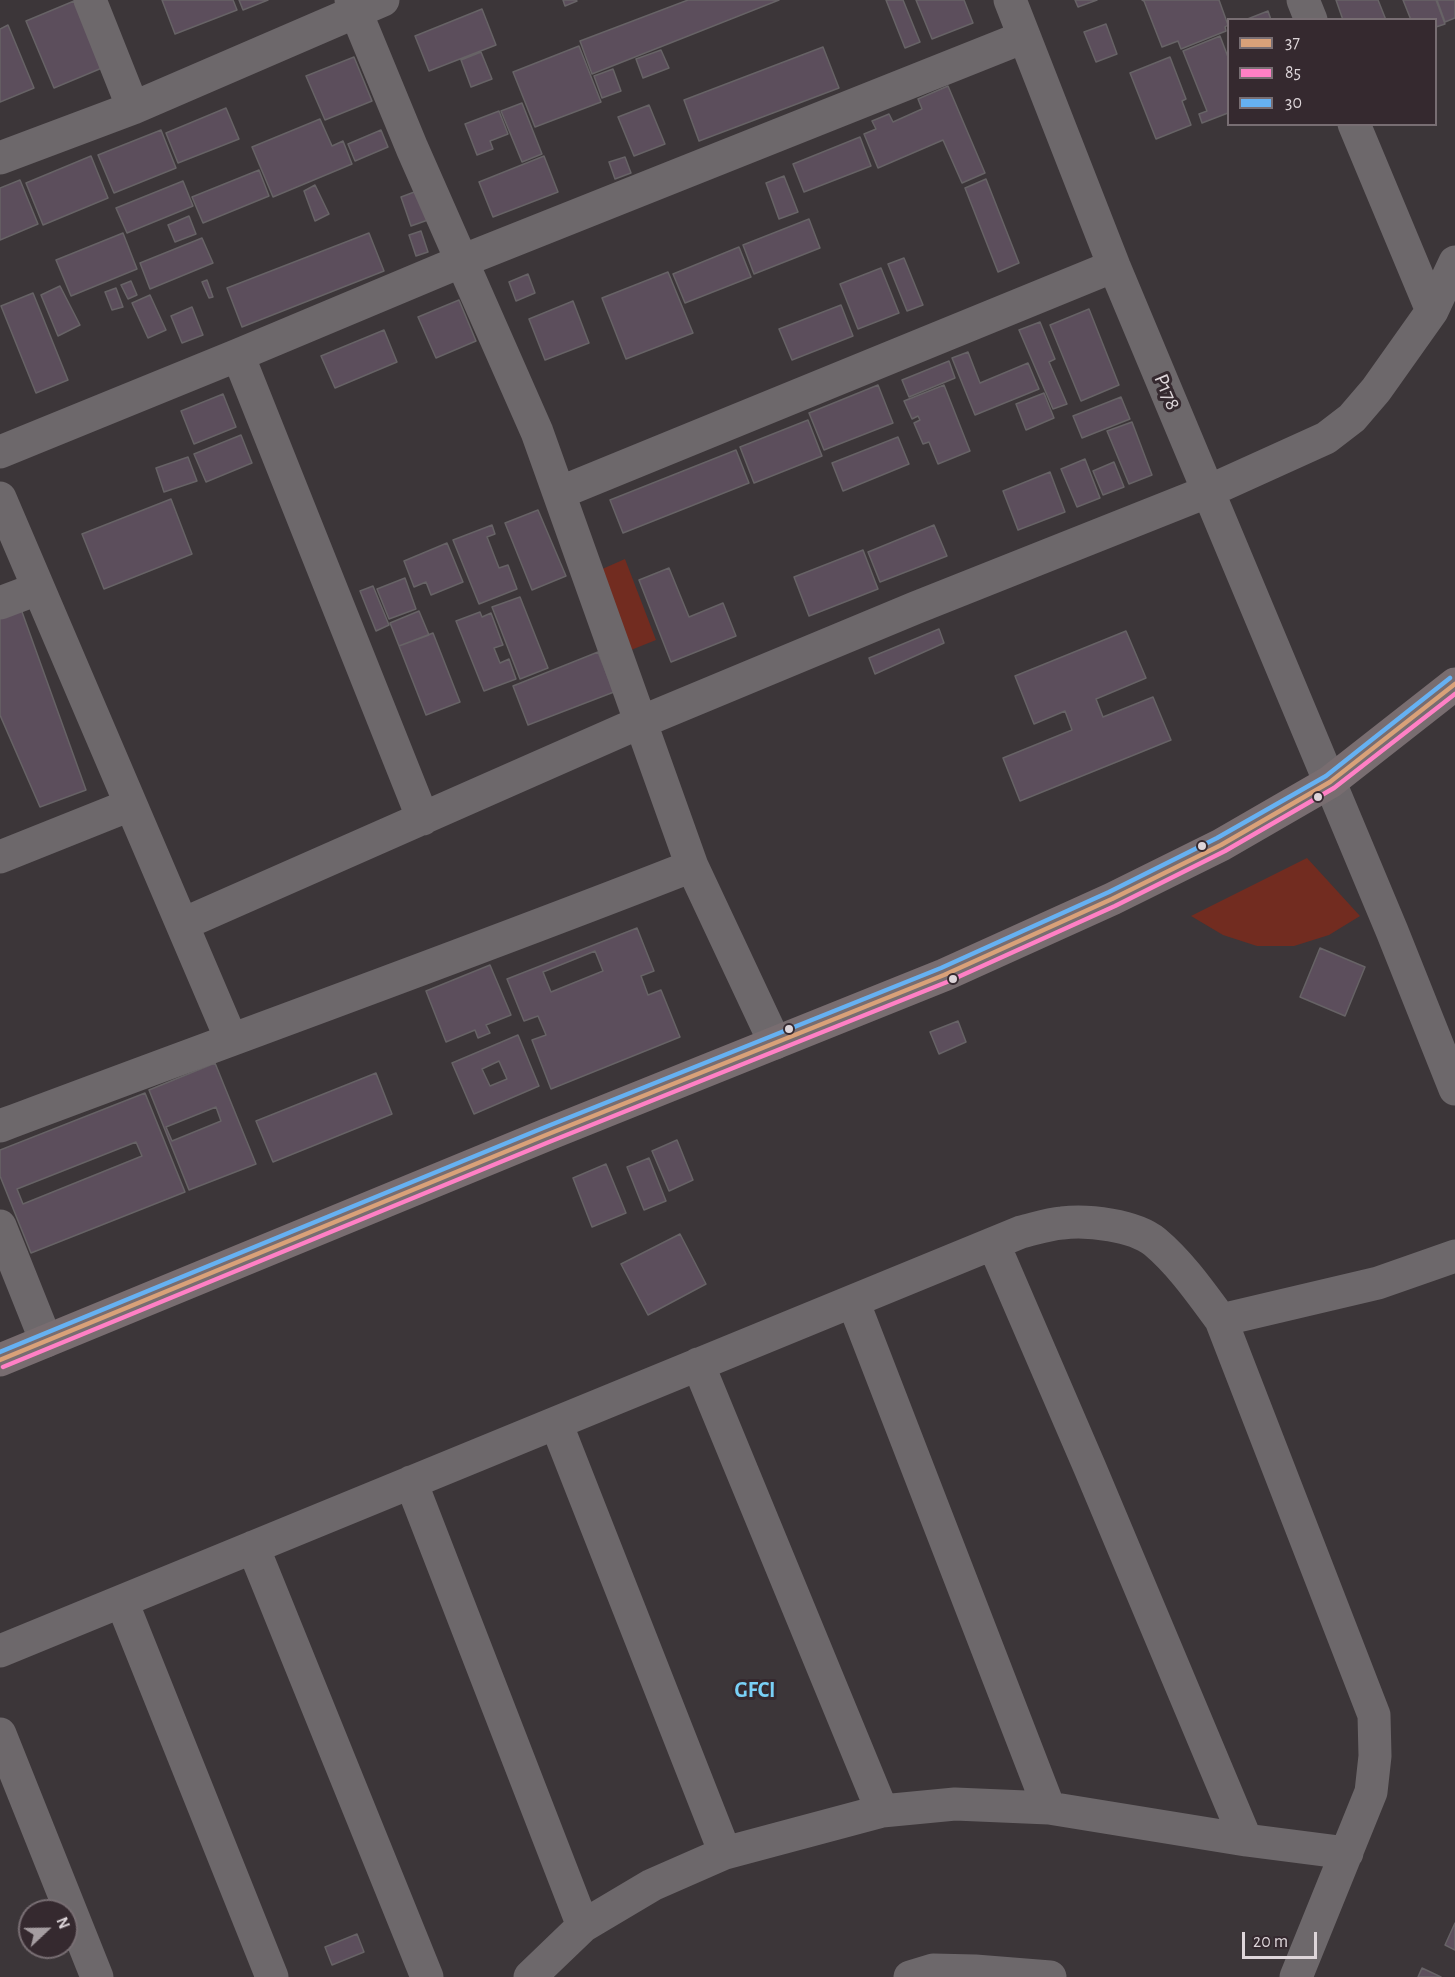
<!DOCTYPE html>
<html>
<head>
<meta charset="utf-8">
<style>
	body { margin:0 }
	#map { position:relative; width:1455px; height:1977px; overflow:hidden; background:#3c3639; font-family:"Alegreya Sans",sans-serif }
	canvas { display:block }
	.legend { position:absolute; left:1227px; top:18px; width:210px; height:108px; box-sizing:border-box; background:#35292f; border:2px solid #786e73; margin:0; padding:8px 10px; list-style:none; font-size:18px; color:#ddd5d9 }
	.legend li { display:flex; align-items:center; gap:12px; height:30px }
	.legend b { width:30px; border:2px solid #786e73 }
	.north { position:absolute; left:18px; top:1899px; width:60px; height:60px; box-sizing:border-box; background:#35292f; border:2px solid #786e73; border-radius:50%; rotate:68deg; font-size:16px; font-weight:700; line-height:24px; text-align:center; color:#ddd5d9 }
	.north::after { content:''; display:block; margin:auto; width:21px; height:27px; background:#a59da1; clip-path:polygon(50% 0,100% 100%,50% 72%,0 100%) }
	.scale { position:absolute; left:1242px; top:1932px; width:75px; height:27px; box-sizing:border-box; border:3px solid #ddd5d9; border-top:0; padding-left:8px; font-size:18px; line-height:21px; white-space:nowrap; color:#ddd5d9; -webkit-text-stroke:4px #35292f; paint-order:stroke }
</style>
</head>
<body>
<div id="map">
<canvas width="1455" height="1977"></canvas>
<ul class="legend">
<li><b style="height:8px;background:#d9a179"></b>37</li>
<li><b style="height:8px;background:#ff80c5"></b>85</li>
<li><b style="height:8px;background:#66b1f2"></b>30</li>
</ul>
<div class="north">N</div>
<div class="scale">20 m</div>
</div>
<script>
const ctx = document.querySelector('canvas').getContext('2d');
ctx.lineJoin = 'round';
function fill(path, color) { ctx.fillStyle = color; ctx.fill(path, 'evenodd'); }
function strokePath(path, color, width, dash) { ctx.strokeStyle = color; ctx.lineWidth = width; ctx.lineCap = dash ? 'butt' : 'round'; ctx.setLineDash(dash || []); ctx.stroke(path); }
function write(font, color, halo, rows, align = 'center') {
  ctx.font = font + ' "Alegreya Sans",sans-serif'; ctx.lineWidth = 6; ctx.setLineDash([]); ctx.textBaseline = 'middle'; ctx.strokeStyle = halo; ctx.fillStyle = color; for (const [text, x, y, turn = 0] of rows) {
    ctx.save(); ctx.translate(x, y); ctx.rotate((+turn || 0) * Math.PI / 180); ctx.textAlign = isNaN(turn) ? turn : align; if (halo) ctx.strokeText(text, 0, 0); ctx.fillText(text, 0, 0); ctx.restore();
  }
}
fill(new Path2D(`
	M625 559 656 640 631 650 600 570Z
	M1307 858 1360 916 1329 935 1294 946H1257L1223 935 1191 916Z`), '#722c20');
const building = new Path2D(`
	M162 0H233L237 10 175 34Z
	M239 0H268L243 10Z
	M563 0H576L577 1 565 6Z
	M688 0H779L592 74 580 41Z
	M886 0H903L920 42 905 48Z
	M916 0H964L973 23 932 39Z
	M1075 0H1097L1078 7Z
	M1142 0H1219L1228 25 1225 27 1226 31 1181 49 1178 41 1162 47 1144 1Z
	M1336 0H1378L1386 20H1343Z
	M1403 0H1436L1445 24 1436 27V20H1411Z
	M1437 0H1455V18L1445 22Z
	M74 1 102 68 54 88 26 21Z
	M482 9 496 45 429 71 415 36Z
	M1268 11 1271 20H1245Z
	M1106 24 1117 54 1096 62 1084 32Z
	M8 25 34 88 0 102V29Z
	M1220 36 1228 57V113L1202 123 1199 114 1207 111 1183 51Z
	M579 46 601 102 535 127 513 72Z
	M823 47 839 88 699 141 684 100Z
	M661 50 669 68 643 78 636 59Z
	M481 52 492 79 471 87 461 60Z
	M354 57 372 101 325 120 306 76Z
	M1170 57 1186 99 1182 101 1191 125 1156 139 1130 73Z
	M613 69 621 91 602 98 594 76Z
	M948 86 985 173 962 183 943 140 878 168 864 134 876 129 872 121 889 114 893 122 922 109 918 99Z
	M522 103 542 154 522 162 501 111Z
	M649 105 665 144 634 156 618 117Z
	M226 108 239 139 178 163 166 133Z
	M499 111 508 134 490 141 493 149 477 155 465 124Z
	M320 119 332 146 343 141 352 164 273 197 252 147Z
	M161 130 176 168 114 193 98 155Z
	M381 130 388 147 355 161 348 144Z
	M860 137 871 166 804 192 793 164Z
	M91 156 108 198 43 225 26 183Z
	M544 156 558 192 493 217 479 182Z
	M625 157 631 173 615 179 609 162Z
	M259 170 269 196 203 223 192 197Z
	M784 176 798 212 779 219 766 183Z
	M986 179 1019 263 998 272 965 188Z
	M20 180 38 224 0 240V188Z
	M183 181 193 206 127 233 116 208Z
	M315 185 329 214 315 221 304 191Z
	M417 191 428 220 411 226 401 197Z
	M189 216 196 234 175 242 168 225Z
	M809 219 820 248 754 274 743 245Z
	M421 231 428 252 416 256 409 235Z
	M123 233 137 269 71 296 56 260Z
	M369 233 384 271 242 327 227 288Z
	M202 238 213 263 150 289 140 263Z
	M739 247 751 277 685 303 673 274Z
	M904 258 923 305 907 311 888 264Z
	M881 268 899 313 858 329 840 284Z
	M668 272 693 333 626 359 602 298Z
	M528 274 535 293 516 301 509 282Z
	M207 280 213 297 209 298 202 282Z
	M131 281 137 295 128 299 121 285Z
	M60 286 80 325 58 336 41 295Z
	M116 288 123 307 112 310 105 292Z
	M33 293 68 380 36 393 1 306Z
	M150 295 166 330 148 338 132 303Z
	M459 300 476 341 436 358 418 317Z
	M573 301 589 343 545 360 529 319Z
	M841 305 853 336 792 360 779 329Z
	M192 307 203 335 182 343 171 316Z
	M1089 309 1119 385 1081 401 1050 325Z
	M1040 322 1055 359 1049 362 1067 404 1053 409 1019 330Z
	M384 330 397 362 335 388 321 356Z
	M968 352 980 383 1028 363 1039 389 975 415 952 358Z
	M949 361 955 378 909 397 902 380Z
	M878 385 893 423 824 450 809 413Z
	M944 385 970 451 938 464 929 442 923 444 914 423 920 420 918 416 912 419 904 401Z
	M1044 393 1054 418 1026 430 1016 404Z
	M223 394 236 427 194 444 181 411Z
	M1121 397 1130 419 1082 438 1073 416Z
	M808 420 822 456 754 483 740 447Z
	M1132 422 1152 475 1129 484 1107 431Z
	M241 435 252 463 206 482 194 454Z
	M898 437 909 464 843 491 832 463Z
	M736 450 749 483 623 533 610 500Z
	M188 457 197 481 164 492 156 468Z
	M1085 459 1100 498 1077 507 1061 469Z
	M1114 462 1124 487 1103 495 1093 471Z
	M1050 472 1065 512 1018 530 1003 491Z
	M171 499 192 554 104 589 82 534Z
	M538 510 566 576 532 590 505 523Z
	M492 525 495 534 487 537 499 568 508 565 517 589 479 604 453 540Z
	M934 525 947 556 880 582 868 552Z
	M447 543 463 582 431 595 426 582 414 587 404 561Z
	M863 550 878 589 809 616 794 577Z
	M669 568 689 617 723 603 736 636 671 662 639 580Z
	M405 578 416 609 389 619 377 589Z
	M373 586 389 625 376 631 360 591Z
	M520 597 548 668 520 679 492 607Z
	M21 609 86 790 40 807 0 715V618Z
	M419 611 429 635 399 646 390 623Z
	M480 612 482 617 491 613 503 645 494 648 500 663 509 659 516 679 484 691 456 621Z
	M939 629 944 643 875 674 869 658Z
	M1126 631 1146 678 1096 699 1103 717 1153 697 1171 740 1020 801 1003 758 1072 730 1065 711 1034 724 1015 676Z
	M433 633 460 702 426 715 399 646Z
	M598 652 614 692 528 725 513 686Z
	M637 928 654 971 641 976 648 995 661 990 680 1037 551 1089 532 1040 546 1035 538 1016 524 1021 507 979ZM595 951 603 971 551 992 543 972Z
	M1320 948 1365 967 1345 1016 1300 997Z
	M490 965 511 1015 486 1025 490 1033 478 1038 475 1030 446 1042 426 991Z
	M958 1021 966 1042 939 1054 930 1032Z
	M518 1035 539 1086 474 1114 452 1063ZM499 1061 507 1079 490 1086 482 1069Z
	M215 1063 256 1164 189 1190 149 1090ZM216 1107 221 1121 172 1141 166 1127Z
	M376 1073 392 1114 273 1162 256 1121Z
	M145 1093 185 1192 31 1253 0 1176V1150ZM136 1142 142 1156 23 1204 17 1189Z
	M677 1140 693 1180 669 1191 652 1151Z
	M649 1158 666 1201 644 1210 627 1167Z
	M606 1164 626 1213 592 1227 573 1178Z
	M680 1234 706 1284 648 1315 621 1264Z
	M1455 1923V1950L1445 1945Z
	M357 1934 364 1952 332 1965 325 1947Z
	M1422 1968 1441 1977H1418Z`);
fill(building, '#5c4e5c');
strokePath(building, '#676366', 1.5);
strokePath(new Path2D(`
	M90 0 133 108
	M351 0 412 148 537 432 692 866 775 1043
	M1010 0 1114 266 1392 931 1455 1089
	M1303 0 1311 20
	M1354 124 1432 311
	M0 158 133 108 383 0
	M238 355 423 819
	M0 452 238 355 462 261 1024 37
	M559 493 1114 266
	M0 498 231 1039
	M0 603 37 589
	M0 857 130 805
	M183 924 641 722 915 608 1209 491 1326 438 1352 418 1376 390 1432 311 1455 262
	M0 1126C231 1039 463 956 692 866
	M0 1226 46 1341
	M994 1245 1090 1468 1246 1840
	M853 1301 1049 1808
	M1221 1320 1378 1283 1455 1256
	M698 1364 882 1811
	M556 1423 725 1853
	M411 1482 583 1926
	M253 1547 427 1977
	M122 1602 272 1977
	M0 1651 1021 1232C1034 1229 1048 1224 1062 1223 1088 1220 1134 1225 1155 1242 1181 1264 1201 1293 1221 1320L1374 1715 1375 1756 1371 1792 1296 1977
	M0 1734 97 1977
	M530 1977 583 1926 652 1885 725 1853 882 1811 955 1804 1049 1808 1246 1840 1347 1853
	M910 1977 933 1970 975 1971 1050 1977`), '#6d686b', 33);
strokePath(new Path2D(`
	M0 1360 546 1135 944 975 1112 899 1221 845 1330 782 1455 684`), '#786d70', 33);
strokePath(new Path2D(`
	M0 1360 546 1135 944 975 1112 899 1221 845 1330 782 1455 684`), '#d9a179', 4.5);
strokePath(new Path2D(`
	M3 1367 549 1142 947 982 1115 906 1225 851 1334 788 1455 694`), '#ff80c5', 4.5);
strokePath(new Path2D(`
	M0 1352 543 1128 941 968 1109 892 1217 838 1326 776 1450 678`), '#66b1f2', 4.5);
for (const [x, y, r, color] of [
	[1318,797,5,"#ddd5d9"],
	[1202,846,5,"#ddd5d9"],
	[953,979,5,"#ddd5d9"],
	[789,1029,5,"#ddd5d9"]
]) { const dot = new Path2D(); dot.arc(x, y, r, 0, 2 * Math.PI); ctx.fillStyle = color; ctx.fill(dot); strokePath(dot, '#35292f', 2); }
write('21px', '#ddd5d9', '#35292f', [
	["P178",1167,392,67]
]);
write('bold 22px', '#79d0f6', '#35292f', [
	["GFCI",755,1690]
]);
</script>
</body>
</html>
